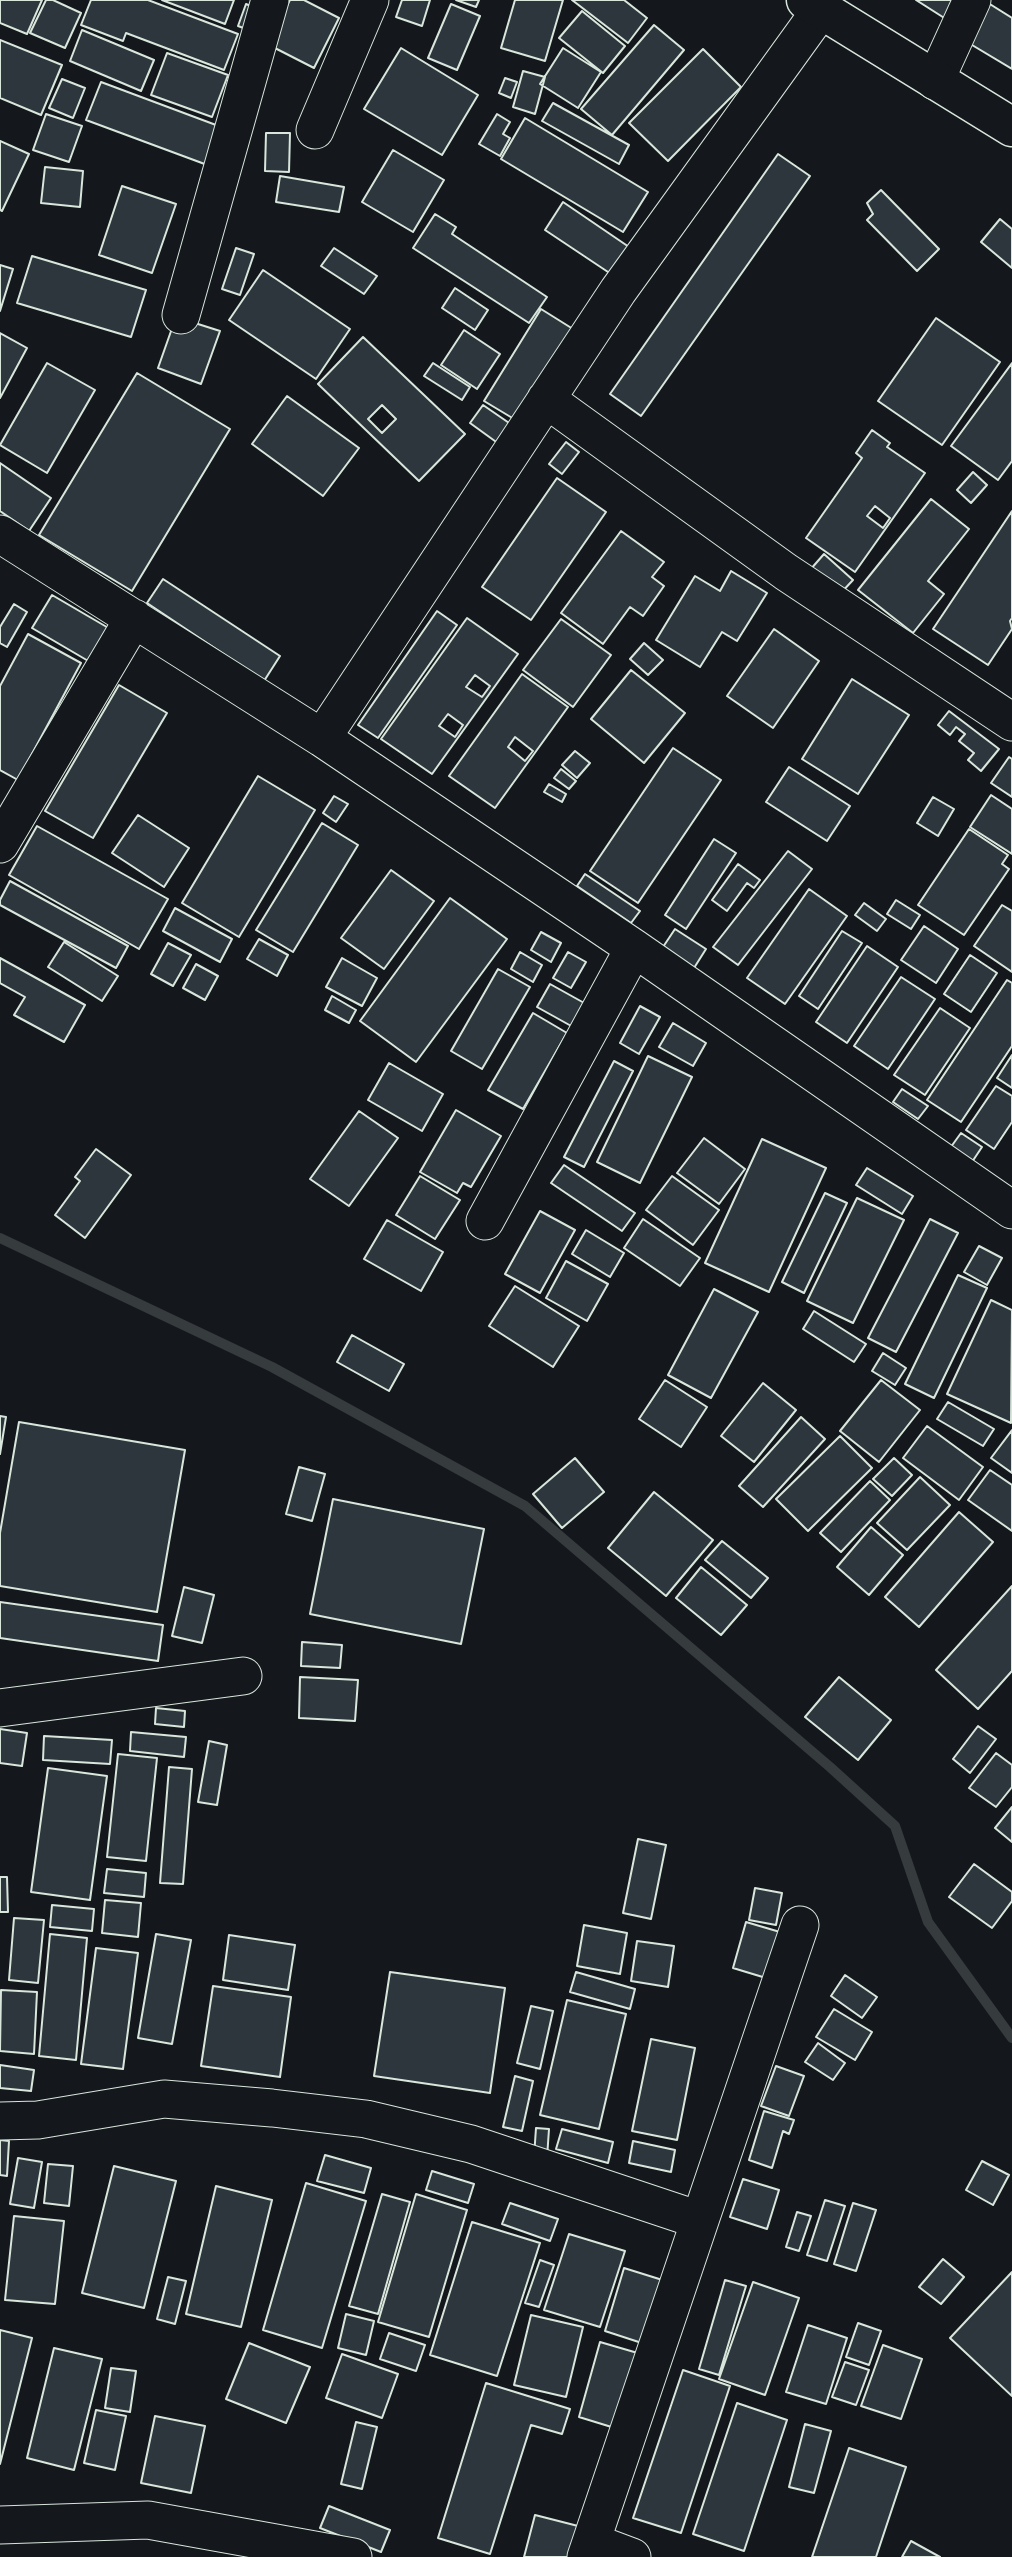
<!DOCTYPE html>
<html>
<head>
<meta charset="utf-8">
<style>
	body { margin:0 }
	canvas { display:block; background:#14181c }
</style>
</head>
<body>
<canvas width="1012" height="2557"></canvas>
<script>
const ctx = document.querySelector('canvas').getContext('2d');
ctx.lineJoin = 'round';
function strokePath(path, color, width, dash) { ctx.strokeStyle = color; ctx.lineWidth = width; ctx.lineCap = dash ? 'butt' : 'round'; ctx.setLineDash(dash || []); ctx.stroke(path); }
function fill(path, color) { ctx.fillStyle = color; ctx.fill(path, 'evenodd'); }
strokePath(new Path2D(`
	M0 1238 272 1367 525 1506 830 1767 895 1826 928 1922 1012 2038`), '#363b3e', 10);
const building = new Path2D(`
	M0 0H42L27 34 0 23Z
	M46 0H53L81 13 65 48 30 33Z
	M91 0H148L238 34 224 70 126 33 123 41 81 25Z
	M162 0H234L225 24Z
	M290 0H304L339 18 314 68 267 44Z
	M402 0H430L422 26 396 17Z
	M456 0H479L476 7Z
	M515 0H563L545 61 501 48Z
	M572 0H624L647 18 628 43Z
	M916 0H963L949 21Z
	M985 1 1012 18V69L962 39Z
	M246 4 263 11 254 32 238 26Z
	M451 4 480 16 457 70 428 58Z
	M582 11 625 46 603 73 559 38Z
	M654 25 684 50 612 135 581 109Z
	M82 30 154 60 141 91 70 61Z
	M0 40 62 65 41 115 0 98Z
	M401 48 478 95 442 155 364 109Z
	M563 48 601 72 578 108 540 84Z
	M703 49 741 87 668 161 629 123Z
	M167 53 228 75 212 117 151 95Z
	M523 71 545 77 535 114 513 107Z
	M505 78 517 82 511 98 499 93Z
	M62 79 85 88 73 118 49 108Z
	M101 82 224 128 210 166 86 120Z
	M553 103 629 145 619 164 542 121Z
	M46 114 82 126 69 162 33 150Z
	M497 114 510 122 503 134 510 138 500 156 479 144Z
	M525 118 648 192 623 232 501 159Z
	M266 133H290L289 172 265 171Z
	M0 141 29 154 2 211 0 210Z
	M393 150 444 180 413 232 362 202Z
	M778 154 810 176 641 416 610 394Z
	M45 167 83 171 80 207 41 203Z
	M280 176 344 187 339 212 276 202Z
	M122 186 176 204 152 273 99 255Z
	M881 190 939 249 917 271 867 220 873 214 867 203Z
	M563 202 632 249 614 276 545 230Z
	M435 214 456 227 452 234 547 297 529 323 413 248Z
	M1000 219 1012 229V268L981 242Z
	M236 248 254 254 240 295 222 289Z
	M334 248 377 276 364 294 321 266Z
	M32 256 146 290 131 337 17 303Z
	M0 265 13 269 0 311Z
	M263 270 350 329 316 379 229 320Z
	M455 288 488 310 475 330 442 308Z
	M541 309 581 334 524 425 484 401Z
	M176 317 220 331 201 384 158 368Z
	M936 318 1000 362 942 445 878 401Z
	M464 330 500 354 477 389 441 365Z
	M0 333 27 348 0 398Z
	M363 337 465 434 419 481 318 384ZM382 405 396 419 382 433 368 419Z
	M47 363 95 390 47 473 0 445Z
	M433 363 470 387 462 400 424 376Z
	M1012 363V461L998 480 951 446Z
	M137 373 230 429 132 591 39 535Z
	M287 396 359 448 323 496 252 444Z
	M483 405 512 425 499 444 470 423Z
	M872 430 890 443 887 447 925 473 855 572 806 538 862 458 856 453ZM875 506 890 518 883 528 867 516Z
	M566 442 579 452 562 474 549 464Z
	M0 463 51 498 29 531 0 511Z
	M973 472 987 485 971 503 957 490Z
	M557 478 606 512 531 620 482 587Z
	M931 499 969 529 928 581 944 594 913 633 858 590Z
	M1012 511V618L1010 621 1012 629 988 665 933 629Z
	M621 531 664 562 652 577 664 586 643 616 630 607 603 644 561 613Z
	M824 554 853 580 839 595 810 570Z
	M731 571 767 593 737 641 722 632 700 667 656 640 695 576 720 591Z
	M163 579 280 656 264 681 147 603Z
	M52 595 117 633 90 662 32 628Z
	M14 604 27 612 7 647 0 643V627Z
	M437 611 457 625 378 738 358 725Z
	M467 618 518 654 432 774 381 739ZM475 675 490 686 482 697 466 687ZM448 714 463 725 455 737 439 726Z
	M561 619 611 655 573 707 523 670Z
	M774 629 819 661 773 728 727 696Z
	M28 634 81 663 18 780 0 770V686Z
	M644 643 663 660 648 675 630 659Z
	M631 670 685 713 644 763 591 719Z
	M522 674 568 707 495 808 449 776ZM515 737 533 751 525 761 508 747Z
	M852 679 909 715 858 794 802 759Z
	M119 685 167 713 93 838 45 811Z
	M949 711 999 749 981 771 968 760 974 753 959 741 965 734 956 727 950 735 938 725Z
	M673 748 721 780 638 903 590 871Z
	M575 751 590 763 577 778 562 765Z
	M1009 757 1012 759V797L991 783Z
	M789 767 850 806 827 841 766 802Z
	M561 769 576 781 569 789 554 778Z
	M258 776 315 810 239 937 182 903Z
	M549 784 566 794 562 802 544 792Z
	M991 795 1012 809V854L970 827Z
	M334 796 348 804 336 822 323 813Z
	M933 797 954 809 938 836 917 823Z
	M138 815 189 848 164 887 112 853Z
	M322 823 358 845 293 952 256 930Z
	M37 826 168 899 139 949 9 875Z
	M969 829 1008 855 1002 864 1009 869 964 935 918 905Z
	M714 839 736 853 686 929 665 915Z
	M788 851 812 869 738 965 713 947Z
	M738 864 760 880 754 888 747 883 727 911 712 900Z
	M391 870 434 901 384 969 341 938Z
	M585 874 640 911 631 923 577 886Z
	M10 881 128 946 116 968 0 905V900Z
	M809 889 847 916 785 1004 747 978Z
	M450 898 507 939 416 1062 360 1021Z
	M896 900 920 915 911 929 887 914Z
	M864 903 886 919 877 931 855 915Z
	M1002 905 1012 911V972L974 946Z
	M175 908 232 939 220 962 163 931Z
	M924 926 958 949 936 983 901 960Z
	M675 929 706 949 694 968 663 947Z
	M842 931 862 943 818 1009 799 996Z
	M541 932 561 943 551 962 531 950Z
	M259 939 288 955 277 976 247 959Z
	M64 942 118 976 102 1001 48 967Z
	M168 943 191 955 173 986 151 974Z
	M867 946 898 967 847 1043 816 1022Z
	M520 952 542 965 533 982 511 969Z
	M568 952 586 962 571 988 553 978Z
	M970 955 997 973 971 1012 944 994Z
	M0 958 85 1005 64 1042 14 1015 25 997 0 983Z
	M342 958 377 978 362 1006 326 987Z
	M196 964 218 976 205 1000 183 988Z
	M498 969 530 987 482 1069 451 1051Z
	M901 977 935 999 888 1069 854 1046Z
	M1007 980 1012 983V1046L961 1122 927 1100Z
	M550 984 586 1004 573 1027 537 1007Z
	M332 996 356 1010 349 1023 325 1010Z
	M640 1006 660 1017 639 1054 620 1043Z
	M940 1008 970 1028 925 1095 894 1075Z
	M533 1013 567 1033 523 1109 488 1090Z
	M673 1023 706 1043 693 1066 659 1047Z
	M1012 1055V1088L997 1078Z
	M648 1056 692 1077 640 1183 597 1162Z
	M614 1061 633 1071 584 1167 564 1157Z
	M389 1063 443 1094 422 1131 368 1100Z
	M996 1086 1012 1096V1122L994 1149 966 1130Z
	M902 1089 928 1106 918 1119 893 1102Z
	M456 1110 501 1136 471 1187 463 1183 457 1193 420 1172Z
	M359 1111 398 1138 349 1206 310 1179Z
	M961 1133 982 1147 970 1165 948 1151Z
	M704 1138 745 1169 719 1204 677 1173Z
	M762 1139 826 1168 769 1292 705 1263Z
	M96 1149 131 1175 85 1238 55 1215 80 1181 75 1177Z
	M564 1165 635 1213 622 1231 551 1183Z
	M867 1168 913 1196 902 1214 856 1185Z
	M420 1176 460 1200 435 1239 396 1215Z
	M672 1176 719 1210 693 1245 646 1210Z
	M825 1193 847 1203 804 1293 782 1282Z
	M857 1198 904 1220 853 1323 807 1301Z
	M540 1211 575 1230 540 1293 505 1274Z
	M643 1219 700 1258 680 1286 624 1248Z
	M930 1219 958 1233 896 1352 868 1338Z
	M387 1220 443 1252 421 1291 364 1259Z
	M586 1230 624 1253 610 1277 572 1254Z
	M979 1246 1002 1258 987 1285 964 1272Z
	M566 1261 608 1284 587 1321 546 1298Z
	M958 1275 987 1288 934 1398 905 1384Z
	M515 1286 579 1326 553 1367 489 1326Z
	M714 1289 758 1312 711 1398 668 1375Z
	M991 1300 1012 1310 1011 1423 947 1394Z
	M814 1311 866 1344 854 1362 803 1329Z
	M352 1335 404 1364 389 1391 337 1362Z
	M883 1353 906 1368 895 1385 872 1371Z
	M665 1380 707 1407 681 1447 639 1419Z
	M881 1380 920 1410 879 1462 840 1431Z
	M763 1383 796 1410 754 1462 721 1436Z
	M948 1402 994 1429 983 1446 937 1419Z
	M0 1416 6 1417 0 1454Z
	M801 1417 825 1439 763 1507 739 1486Z
	M19 1422 185 1450 157 1612 0 1586V1533Z
	M927 1426 983 1467 959 1500 903 1458Z
	M1012 1430V1473L991 1458Z
	M840 1436 872 1468 808 1531 776 1499Z
	M575 1458 604 1492 562 1528 533 1494Z
	M894 1458 912 1475 892 1496 873 1479Z
	M299 1467 325 1474 312 1521 286 1514Z
	M990 1470 1012 1485V1531L968 1500Z
	M920 1477 950 1505 907 1550 877 1523Z
	M870 1481 890 1500 841 1552 820 1533Z
	M654 1492 713 1540 666 1596 608 1548Z
	M333 1499 484 1529 461 1644 310 1614Z
	M959 1512 993 1542 919 1627 885 1597Z
	M871 1527 903 1555 869 1595 837 1567Z
	M722 1541 768 1578 751 1598 705 1560Z
	M701 1567 747 1605 721 1635 676 1598Z
	M1012 1586V1671L978 1709 936 1670Z
	M184 1587 214 1595 202 1643 172 1636Z
	M0 1602 163 1625 158 1661 0 1638Z
	M302 1642 342 1645 340 1668 301 1666Z
	M300 1677 358 1680 355 1721 299 1718Z
	M839 1677 891 1720 858 1760 805 1717Z
	M156 1708 185 1711 184 1727 155 1724Z
	M978 1726 996 1739 970 1773 953 1759Z
	M0 1729 27 1733 22 1766 0 1763Z
	M131 1732 186 1737 184 1757 130 1751Z
	M44 1736 112 1740 110 1764 43 1760Z
	M209 1741 227 1745 217 1805 198 1802Z
	M996 1753 1012 1765V1787L996 1807 969 1788Z
	M118 1754 157 1758 146 1861 107 1857Z
	M169 1767 192 1769 183 1884 160 1883Z
	M48 1768 107 1776 90 1900 31 1892Z
	M1012 1807V1842L995 1828Z
	M638 1839 666 1845 651 1919 623 1913Z
	M974 1864 1012 1892V1901L992 1928 949 1897Z
	M107 1869 146 1873 144 1897 104 1893Z
	M0 1877H7L8 1912H0Z
	M755 1888 782 1893 776 1925 749 1920Z
	M105 1900 141 1903 138 1937 102 1933Z
	M52 1905 94 1909 92 1931 50 1927Z
	M14 1918 44 1920 38 1983 9 1980Z
	M746 1922 780 1932 766 1978 733 1968Z
	M584 1925 627 1933 620 1974 577 1966Z
	M50 1934 87 1938 76 2060 39 2056Z
	M156 1934 191 1940 172 2044 138 2038Z
	M229 1935 295 1945 288 1990 223 1980Z
	M637 1941 674 1946 668 1987 631 1981Z
	M96 1948 138 1953 123 2069 81 2064Z
	M390 1972 505 1988 490 2093 374 2076Z
	M576 1972 635 1989 630 2009 570 1992Z
	M845 1975 877 1997 862 2018 831 1996Z
	M213 1986 291 1997 280 2077 201 2066Z
	M1 1990 37 1992 34 2054 0 2051Z
	M567 2000 626 2014 599 2129 540 2115Z
	M531 2006 553 2011 540 2069 517 2063Z
	M834 2009 872 2032 855 2060 816 2037Z
	M651 2039 695 2048 677 2140 632 2131Z
	M818 2043 845 2063 833 2080 805 2062Z
	M0 2065 34 2070 31 2091 0 2088Z
	M776 2066 804 2076 789 2116 761 2106Z
	M515 2076 533 2081 522 2131 503 2127Z
	M764 2111 794 2120 789 2134 783 2131 772 2168 749 2160Z
	M536 2128 549 2129 547 2158 534 2157Z
	M562 2129 613 2142 608 2163 556 2149Z
	M0 2140 9 2141 7 2176 0 2175Z
	M633 2141 675 2150 671 2172 629 2163Z
	M325 2155 371 2168 364 2193 317 2181Z
	M18 2158 42 2162 34 2208 10 2204Z
	M982 2161 1009 2175 993 2205 966 2190Z
	M48 2164 73 2166 69 2206 44 2203Z
	M114 2166 176 2181 144 2308 82 2293Z
	M432 2171 474 2184 468 2203 426 2190Z
	M743 2179 779 2190 767 2229 730 2217Z
	M306 2183 366 2201 322 2348 263 2330Z
	M216 2186 272 2200 241 2327 186 2314Z
	M382 2194 410 2202 378 2314 349 2306Z
	M416 2194 467 2210 429 2337 378 2322Z
	M825 2200 845 2206 827 2261 807 2255Z
	M510 2203 558 2219 550 2241 502 2224Z
	M853 2203 876 2210 856 2271 834 2264Z
	M797 2212 811 2216 799 2251 786 2247Z
	M14 2216 64 2221 55 2304 5 2300Z
	M472 2222 540 2243 497 2376 430 2355Z
	M569 2234 625 2251 600 2327 544 2310Z
	M943 2259 964 2277 941 2304 919 2287Z
	M540 2260 554 2265 539 2307 525 2303Z
	M624 2268 672 2283 651 2346 605 2331Z
	M1012 2272V2396L950 2338Z
	M168 2277 186 2281 175 2324 157 2319Z
	M725 2280 746 2286 719 2375 699 2369Z
	M753 2282 799 2298 765 2395 719 2379Z
	M346 2314 374 2321 366 2355 338 2348Z
	M531 2315 583 2327 566 2397 514 2385Z
	M858 2323 881 2331 869 2365 846 2357Z
	M808 2325 847 2338 826 2404 786 2392Z
	M0 2330 32 2338 0 2464Z
	M389 2333 425 2345 416 2371 380 2359Z
	M600 2342 641 2354 618 2429 579 2417Z
	M249 2343 310 2367 286 2423 226 2399Z
	M883 2345 922 2359 901 2419 861 2406Z
	M54 2348 102 2359 74 2470 27 2458Z
	M342 2354 398 2374 382 2418 326 2398Z
	M845 2362 869 2370 856 2405 832 2397Z
	M111 2368 136 2371 130 2412 105 2408Z
	M683 2370 730 2386 681 2533 633 2518Z
	M486 2383 570 2409 562 2434 531 2425 490 2554 438 2538Z
	M737 2403 787 2420 744 2551 693 2534Z
	M96 2410 126 2416 115 2470 84 2463Z
	M155 2416 205 2426 191 2493 141 2483Z
	M356 2422 377 2427 362 2489 341 2484Z
	M805 2424 831 2431 814 2493 789 2487Z
	M849 2448 906 2467 876 2557H812Z
	M329 2506 390 2530 381 2552 320 2528Z
	M535 2515 582 2527 573 2557H524Z
	M911 2541 940 2557H902Z`);
fill(building, '#2c363c');
strokePath(building, '#d8e6dc', 2);
const minor = new Path2D(`
	M935 81 972 0
	M315 130 370 0
	M181 315 270 0
	M546 399 786 572 1012 722
	M0 534 322 738 634 948 1012 1210
	M322 738 618 291 820 11
	M0 844 134 618
	M485 1221 634 948
	M0 1708 243 1676
	M0 2121 38 2120 164 2099 272 2108 366 2119 471 2144 699 2220
	M0 2525 148 2520 353 2557
	M592 2542 632 2557
	M586 2557 800 1925`);
const major = new Path2D(`
	M806 0 1012 127`);
strokePath(minor, '#d8e6dc', 39);
strokePath(major, '#d8e6dc', 41);
strokePath(minor, '#14181c', 37);
strokePath(major, '#14181c', 38);
</script>
</body>
</html>
